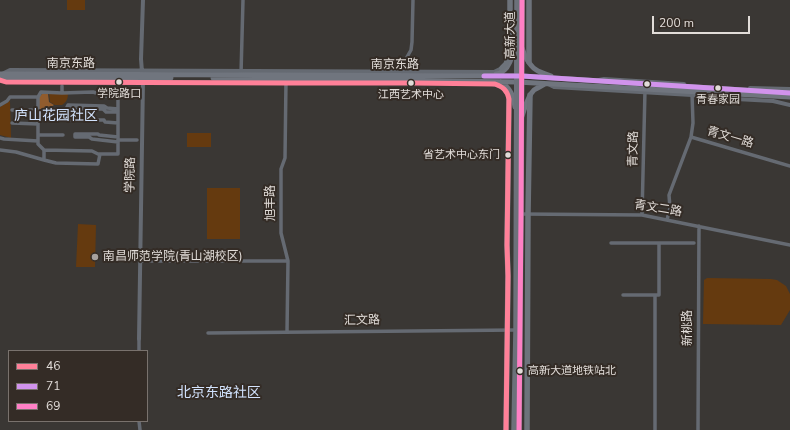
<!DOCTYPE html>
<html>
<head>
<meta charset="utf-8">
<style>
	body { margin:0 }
	#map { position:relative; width:790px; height:430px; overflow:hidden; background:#3a3734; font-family:"Nunito Sans",sans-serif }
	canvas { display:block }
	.legend { position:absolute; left:8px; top:350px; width:140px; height:72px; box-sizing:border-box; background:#342c26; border:1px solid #79726d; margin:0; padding:5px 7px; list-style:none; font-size:12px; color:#e1dcd8 }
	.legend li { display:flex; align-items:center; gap:8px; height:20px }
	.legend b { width:20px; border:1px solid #79726d }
	.scale { position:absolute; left:652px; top:16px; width:98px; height:18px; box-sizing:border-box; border:2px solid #e1dcd8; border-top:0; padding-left:5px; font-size:12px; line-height:14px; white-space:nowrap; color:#e1dcd8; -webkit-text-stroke:3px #342c26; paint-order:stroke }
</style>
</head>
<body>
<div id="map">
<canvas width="790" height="430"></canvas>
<ul class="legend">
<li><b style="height:5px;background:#ff8098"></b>46</li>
<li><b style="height:5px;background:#d193ec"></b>71</li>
<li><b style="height:5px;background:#ff80c5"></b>69</li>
</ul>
<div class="scale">200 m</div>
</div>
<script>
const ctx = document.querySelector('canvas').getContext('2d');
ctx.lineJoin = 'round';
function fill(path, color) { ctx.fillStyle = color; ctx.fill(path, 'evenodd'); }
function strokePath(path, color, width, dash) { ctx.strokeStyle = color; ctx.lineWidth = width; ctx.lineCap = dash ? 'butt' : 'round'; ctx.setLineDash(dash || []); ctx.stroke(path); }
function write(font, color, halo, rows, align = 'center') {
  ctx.font = font + ' "Nunito Sans","Noto Sans SC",sans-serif'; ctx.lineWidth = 4; ctx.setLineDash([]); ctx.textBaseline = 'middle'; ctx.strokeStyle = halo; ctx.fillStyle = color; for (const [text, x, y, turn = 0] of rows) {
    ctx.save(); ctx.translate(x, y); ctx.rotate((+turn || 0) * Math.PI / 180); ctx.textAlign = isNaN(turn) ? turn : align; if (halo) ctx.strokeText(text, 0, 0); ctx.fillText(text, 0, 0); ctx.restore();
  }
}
fill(new Path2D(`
	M67 0H85V10H67Z
	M49 93H68C68 98 67 102 62 105H55L50 102Z
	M10 101 11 138 0 135V107Z
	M187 133H211V147H187Z
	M207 188H240V239H207Z
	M78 224 96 225 95 267H76Z
	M707 278 771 279 777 280 786 286 790 294V310L781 325 703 324 704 280Z`), '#653a0f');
fill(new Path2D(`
	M42 94H48L49 102 54 105C49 109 45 110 39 109V97Z`), '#915c2e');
strokePath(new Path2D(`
	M407 72V57L411 50 412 42 413 0
	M241 74 243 0
	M286 81 285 158 281 169V233L288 261 287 332
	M62 86V93L93 92 106 96H118V140H137
	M62 93 41 92 38 97V144L44 150 92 151 98 154H118V140
	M692 94 693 123 691 137 790 166
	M0 105 7 101 10 97H38
	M118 109 107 108 104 106 68 105 67 107 68 109H103L106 112H118
	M12 110H38
	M71 120H104L105 122 118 123
	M12 123 38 124
	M38 135H63
	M118 137 99 135 98 134H75V137H89L92 139 118 142
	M0 138 4 139 38 141
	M0 150 16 152 44 160
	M44 150V160L56 163 98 164 100 154
	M521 214 642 215 790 245
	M642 215 645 90
	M667 220 670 208 669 195 691 137
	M611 243H694
	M140 261H288
	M623 295H659V243
	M208 333 516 330
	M139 339V351
	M139 421 140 430
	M655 430V295
	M698 430 699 226`), '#656a72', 3.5);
strokePath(new Path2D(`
	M142 72 141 59 143 0
	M2 74 10 70 494 72 502 68
	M0 80 6 82 397 83
	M599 80 604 79 684 84
	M492 84C501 85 507 90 509 99
	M548 84 554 87 692 95 725 100 736 99 773 101 790 105
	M750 88 790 89
	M139 339 143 80`), '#656a72', 4);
strokePath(new Path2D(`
	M522 48C525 57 530 67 538 71 542 73 547 74 551 76
	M0 74 522 76 790 93
	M496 74C511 72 513 52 515 40
	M213 78 517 82 645 89 790 97
	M0 79 171 78
	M501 82C511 89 513 95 515 107
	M522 116C525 108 527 97 534 90 537 88 542 86 545 84`), '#70757e', 5);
strokePath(new Path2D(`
	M529 62V0
	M502 68 506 64 508 59 510 30V0
	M506 430 508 276 507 245 509 99
	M527 430 528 214 530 95`), '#6d737b', 5.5);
strokePath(new Path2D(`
	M514 430 516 330 517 0
	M519 430 521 214 522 0`), '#6c717a', 5.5);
strokePath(new Path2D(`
	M0 80 6 82 286 83H414L495 84C503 87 507 90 509 99L507 245 508 276 506 430`), '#ff8098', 5);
strokePath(new Path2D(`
	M484 76H522L790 93`), '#d193ec', 5);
strokePath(new Path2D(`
	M519 430 521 214 522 0`), '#ff80c5', 5);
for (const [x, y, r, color] of [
	[119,82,3.5,"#e1dcd8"],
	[411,83,3.5,"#e1dcd8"],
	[647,84,3.5,"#e1dcd8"],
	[718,88,3.5,"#e1dcd8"],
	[508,155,3.5,"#e1dcd8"],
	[95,257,4,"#a7a29f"],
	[520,371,3.5,"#e1dcd8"]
]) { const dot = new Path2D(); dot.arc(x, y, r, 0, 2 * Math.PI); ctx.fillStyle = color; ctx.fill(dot); strokePath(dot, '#342c26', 1.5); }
write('11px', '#e1dcd8', '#342c26', [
	["学院路口",119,94],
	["江西艺术中心",411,95],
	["青春家园",718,100],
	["省艺术中心东门",500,155,"right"],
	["高新大道地铁站北",528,371,"left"]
]);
write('12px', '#e1dcd8', '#342c26', [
	["高新大道",511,35,-90],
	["南京东路",71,64],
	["南京东路",395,65],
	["青文一路",730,138,16],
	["青文路",634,149,-89],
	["学院路",131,175,-89],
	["旭丰路",271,203,-90],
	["青文二路",658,209,9],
	["汇文路",362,321,-1],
	["新桃路",688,328,-90]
]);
write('12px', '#e1dcd8', '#342c26', [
	["南昌师范学院(青山湖校区)",103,257]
], 'left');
write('14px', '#d2e3fd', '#342c26', [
	["庐山花园社区",56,117],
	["北京东路社区",219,394]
]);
</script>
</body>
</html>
